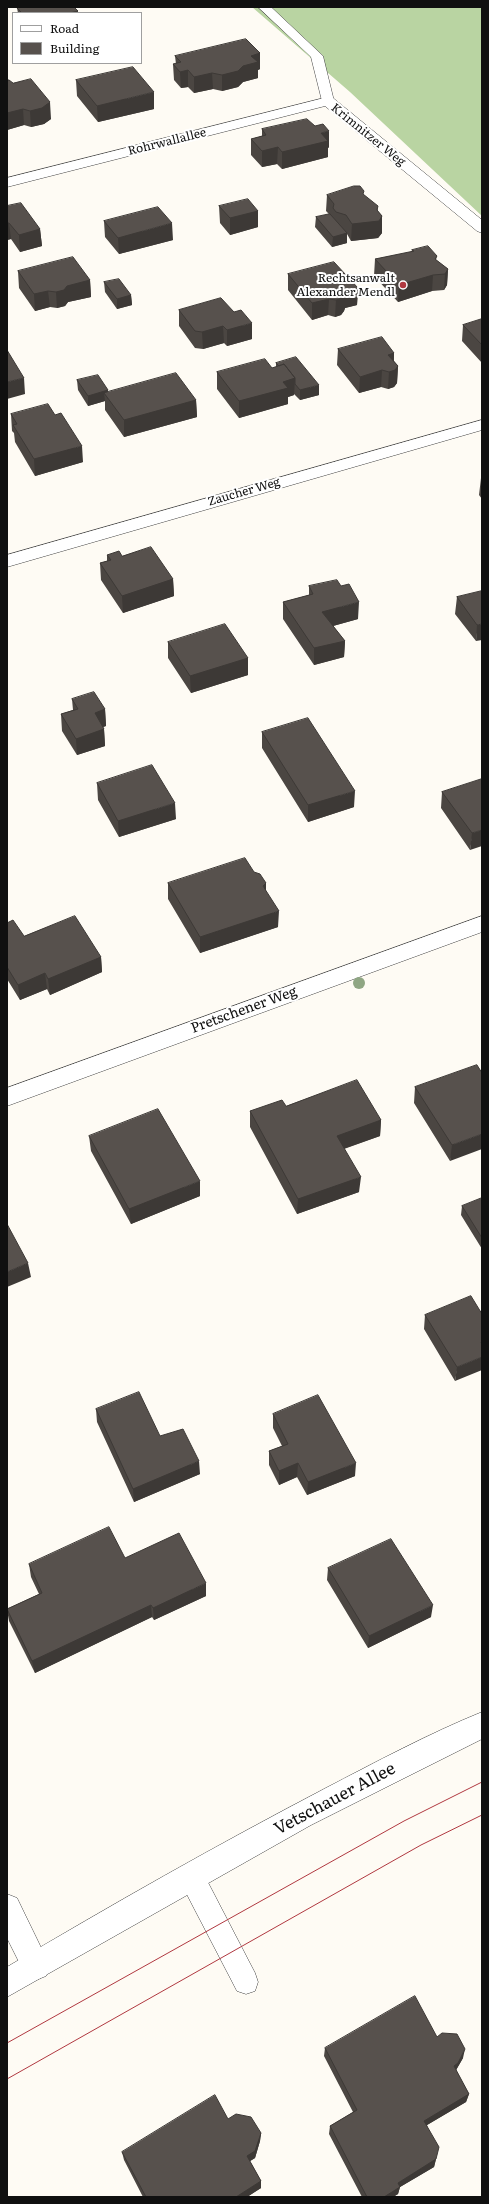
<!DOCTYPE html>
<html>
<head>
<meta charset="utf-8">
<style>
	body { margin:0 }
	#map { position:relative; width:489px; height:2204px; overflow:hidden; background:#fefbf4; font-family:Literata,serif }
	canvas { display:block }
	.frame { position:absolute; inset:0; border:8px solid #101010; pointer-events:none }
	.legend { position:absolute; left:12px; top:12px; width:130px; height:52px; box-sizing:border-box; background:#fff; border:1px solid #9f9f9f; margin:0; padding:5px 7px; list-style:none; font-size:12px; color:#101010 }
	.legend li { display:flex; align-items:center; gap:8px; height:20px }
	.legend b { width:20px; border:1px solid #9f9f9f }
</style>
</head>
<body>
<div id="map">
<canvas width="489" height="2204"></canvas>
<div class="frame"></div>
<ul class="legend">
<li><b style="height:5px;background:#fff"></b>Road</li>
<li><b style="height:11px;background:#57514d"></b>Building</li>
</ul>
</div>
<script>
const ctx = document.querySelector('canvas').getContext('2d');
ctx.lineJoin = 'round';
function fill(path, color) { ctx.fillStyle = color; ctx.fill(path, 'evenodd'); }
function strokePath(path, color, width, dash) { ctx.strokeStyle = color; ctx.lineWidth = width; ctx.lineCap = dash ? 'butt' : 'round'; ctx.setLineDash(dash || []); ctx.stroke(path); }
function write(font, color, halo, rows, align = 'center') {
  ctx.font = font + ' Literata,serif'; ctx.lineWidth = 4; ctx.setLineDash([]); ctx.textBaseline = 'middle'; ctx.strokeStyle = halo; ctx.fillStyle = color; for (const [text, x, y, turn = 0] of rows) {
    ctx.save(); ctx.translate(x, y); ctx.rotate((+turn || 0) * Math.PI / 180); ctx.textAlign = isNaN(turn) ? turn : align; if (halo) ctx.strokeText(text, 0, 0); ctx.fillText(text, 0, 0); ctx.restore();
  }
}
fill(new Path2D(`
	M252 7H482V216L350 92Z`), '#b9d4a2');
const service = new Path2D(`
	M258 7H271L323 56 334 101 332 104H324L322 101 311 57Z
	M191 1864 200 1867 255 1973 258 1982 255 1991 246 1994 237 1991 182 1885 179 1876 182 1867Z`);
const minor = new Path2D(`
	M328 97 333 98 482 220V233L477 231 325 106 7 187V178Z
	M482 420V430L7 567V555Z
	M482 916V932L7 1106V1088Z
	M7 1894 17 1898 50 1966 46 1976 36 1980 26 1976 7 1938Z`);
const tertiary = new Path2D(`
	M482 1712V1739L311 1825 7 1997V1967C111 1905 217 1845 324 1789 376 1762 428 1734 482 1712Z`);
strokePath(service, '#434343', 1);
strokePath(minor, '#434343', 1);
strokePath(tertiary, '#434343', 1);
fill(service, '#fff');
fill(minor, '#fff');
fill(tertiary, '#fff');
strokePath(new Path2D(`
	M7 2043 404 1821 482 1782
	M7 2079 421 1845 482 1815`), '#b03840', 1);
ctx.fillStyle = '#8fa683';
for (const [x, y] of [
	[359,983]
]) { ctx.beginPath(); ctx.arc(x, y, 6, 0, 2 * Math.PI); ctx.fill(); }
fill(new Path2D(`
	M17 8 78 11V13H18Z
	M260 53V69L258 70V78L243 82 238 87 222 91 213 89 194 93 188 87 181 88 174 80 173 64H176L175 56Z
	M7 80 51 119 44 124 31 127 24 125 7 130Z
	M76 80 154 109 98 122 77 96Z
	M262 129 329 147 328 148V157L282 169 277 164 262 167 251 155V139L262 136Z
	M327 195H364L382 216V233L378 238 351 241 347 234V243L332 247 315 227 316 217 329 214 326 211Z
	M7 206 40 229 42 246 20 252 11 239 7 240Z
	M219 206 258 211V227L230 235 220 223Z
	M104 221 173 240 119 254 105 237Z
	M412 250 437 256 436 260 448 269 447 285 444 290 432 291 398 302 374 276 375 259 412 252Z
	M18 271 90 280 91 297 68 302 65 306 57 308 50 307 35 311 19 288Z
	M288 274 358 288 357 305 345 308 344 311 341 315 335 317 328 315 312 320 288 290Z
	M104 282 131 295 132 305 117 309 105 292Z
	M221 298 252 339 227 346 224 343 203 349 195 348 179 326V310Z
	M482 319V363L462 341 463 325Z
	M338 349 394 353V361L398 366 397 383 394 387 388 389 381 387 359 393 337 365Z
	M276 363 319 395 300 400 294 394V395L288 397V404L239 418 217 389V372L272 368 276 367Z
	M77 380 108 390V392L196 400 197 417 124 437 105 410V401L88 406 78 390Z
	M11 414 55 415 83 462 35 476 15 442 14 433 12 431Z
	M481 478H482V499L479 495Z
	M107 555 122 556 173 579 174 596 123 613 101 580 100 563 107 561Z
	M309 586 358 619 333 626 345 641 344 657 314 665 283 619V602L309 595Z
	M482 591 476 641 455 614 457 597Z
	M168 642 248 658V675L191 693 168 658Z
	M72 699 105 709 106 726 103 727 104 729 105 746 77 755 62 731 61 714 73 710Z
	M262 732 354 807 308 822 262 748Z
	M482 779 470 850 441 808 442 792Z
	M97 783 176 819 119 837 98 800Z
	M168 883 266 891 278 927 200 953 168 899Z
	M7 923 24 936 101 957 102 972 50 995 47 989 20 1000 7 979Z
	M477 1065 450 1161 414 1103 415 1087Z
	M286 1106 381 1120 380 1136 344 1149 359 1192 297 1214 250 1127V1111Z
	M89 1136 200 1196 131 1224 91 1151Z
	M482 1198V1249L461 1215 462 1206Z
	M471 1296 455 1381 424 1329 425 1315Z
	M96 1409 160 1436 200 1474 134 1502 97 1422Z
	M273 1414 355 1476 307 1495 297 1477 279 1485 269 1465V1451L282 1446 273 1428Z
	M125 1558 206 1596 154 1620 152 1617 35 1673 9 1621 7 1610V1609L39 1594 31 1577 29 1564Z
	M328 1568 431 1617 368 1648 327 1580Z
	M437 2037 463 2058 456 2070 469 2094 466 2102 427 2125 436 2159 434 2167 400 2187 398 2194 393 2197H362L329 2134 330 2126 353 2112 324 2056 325 2048Z
	M228 2119 261 2133 260 2141 255 2158 250 2161 261 2181V2188L247 2197H143L124 2160 122 2152Z`), '#4b4642');
fill(new Path2D(`
	M78 11V13H70Z
	M260 53V69L258 70V78L243 82 238 87 222 91V75L251 56Z
	M188 70V87L181 88 180 72Z
	M212 73 213 89 194 93V77Z
	M154 92V109L98 122 97 106Z
	M50 102 51 119 44 124 31 127 30 111Z
	M23 109 24 125 7 130V113Z
	M329 131V147L328 148V157L282 169V152L321 133Z
	M278 147 277 164 262 167V151Z
	M378 206 377 221 382 216V233L378 238 351 241 352 224 377 210Z
	M258 211V227L230 235V218Z
	M7 223H9L11 239 7 240Z
	M172 223 173 240 119 254 118 238Z
	M40 229 42 246 20 252 19 235Z
	M347 233V243L332 247 333 237Z
	M448 269 447 285 444 290 445 274Z
	M433 275 432 291 398 302 399 285Z
	M90 280 91 297 68 302 65 306 57 308 56 292 67 286Z
	M358 288 357 305 345 308 344 311 341 315 335 317 336 300 344 292Z
	M48 291 50 307 35 311 34 294Z
	M131 295 132 305 117 309V299Z
	M329 299 328 315 312 320V303Z
	M252 323V339L227 346V330Z
	M223 326 224 343 203 349 202 332Z
	M394 353 393 369 388 355Z
	M398 366 397 383 394 387 388 389 389 372Z
	M382 370 381 387 359 393 360 377Z
	M24 378 25 394 7 399V382Z
	M295 378 294 395 288 397V404L239 418V401L283 382Z
	M319 385V395L300 400V390Z
	M108 390V399L104 393 105 401 88 406V396Z
	M196 400 197 417 124 437V420Z
	M82 446 83 462 35 476 34 459Z
	M173 579 174 596 123 613 122 596Z
	M359 602 358 619 322 629V612Z
	M482 624V640L476 641 477 625Z
	M345 641 344 657 314 665V648Z
	M248 658V675L191 693 190 676Z
	M105 709 106 726 96 729 95 713Z
	M104 729 105 746 77 755 76 739Z
	M355 791 354 807 308 822V805Z
	M175 803 176 819 119 837 118 821Z
	M482 830V846L470 850 472 833Z
	M266 883V899L263 886Z
	M279 911 278 927 200 953V937Z
	M101 957 102 972 50 995 48 979Z
	M45 973 47 989 20 1000 18 985Z
	M381 1120 380 1136 337 1151V1136Z
	M482 1134V1149L450 1161 452 1145Z
	M361 1177 359 1192 297 1214 298 1199Z
	M200 1181V1196L131 1224 129 1209Z
	M28 1263 31 1277 7 1287V1272Z
	M482 1357V1370L455 1381 457 1367Z
	M199 1461 200 1474 134 1502 133 1489Z
	M298 1463 297 1477 279 1485V1471Z
	M356 1463 355 1476 307 1495 308 1482Z
	M206 1583V1596L154 1620 153 1608Z
	M151 1605 152 1617 35 1673 32 1661Z
	M433 1605 431 1617 368 1648 369 1636Z
	M465 2049 463 2058 455 2072 454 2066Z
	M469 2094 466 2102 422 2128 424 2121Z
	M261 2133 260 2141 255 2158 247 2163V2156Z
	M436 2159 434 2167 400 2187 398 2194 393 2197H384L398 2183Z
	M261 2181V2188L247 2197H236Z`), '#3d3936');
const building = new Path2D(`
	M20 7H74L78 11 70 13H22L17 8Z
	M246 39 260 53 251 56 258 62 243 66 238 71 222 75 212 73 194 77 188 70 180 72 173 64 181 62 175 56Z
	M133 67 154 92 97 106 76 80Z
	M31 79 50 102 42 108 30 111 23 109 7 113V80H9L13 83Z
	M307 119 315 126 323 124 329 131 321 133 328 141 282 152 278 147 262 151 251 139 266 135 262 129Z
	M354 186H360L364 191 363 194 378 206 377 210 382 216 379 221 352 224 346 215 336 212 333 208 334 204 327 195Z
	M248 199 258 211 230 218 219 206Z
	M21 203 40 229 19 235 9 223H7V206Z
	M158 207 172 223 118 238 104 221Z
	M330 214 347 233 333 237 316 217Z
	M428 246 437 256 435 259 448 269 445 274 433 275 399 285 375 259 414 251 412 250Z
	M73 257 90 280 67 286 64 290 56 292 48 291 34 294 18 271Z
	M334 262 358 288 344 292 345 294 342 298 336 300 329 299 312 303 288 274Z
	M119 279 131 295 117 299 104 282Z
	M221 298 234 312 241 310 252 323 227 330 223 326 202 332 195 331 179 310Z
	M482 319V345L463 325Z
	M382 337 394 353 388 355 398 366 395 370 389 372 382 370 360 377 338 349Z
	M7 350 24 378 7 382Z
	M296 357 319 385 300 390 295 384V378L284 364 279 366 276 363Z
	M265 359 272 368 284 364 295 378 283 382 288 388 239 401 217 372Z
	M176 373 196 400 124 420 104 393Z
	M98 375 108 390 88 396 77 380Z
	M48 404 55 415 61 413 82 446 34 459 13 425 17 424 11 414Z
	M151 547 173 579 122 596 100 563 111 560 107 555 119 551 122 556Z
	M337 580 341 586 349 584 359 602 322 612 345 641 314 648 283 602 313 594 309 586Z
	M482 591V624L477 625 457 597Z
	M225 624 248 658 190 676 168 642Z
	M94 692 105 709 95 713 104 729 76 739 61 714 78 709 72 699Z
	M308 718 355 791 308 805 262 732Z
	M152 765 175 803 118 821 97 783Z
	M482 779V830L472 833 442 792Z
	M245 858 254 872 260 874 266 883 263 886 279 911 200 937 168 883Z
	M75 916 101 957 48 979 45 973 18 985 7 967V923L13 920 24 936Z
	M477 1065 482 1073V1134L452 1145 415 1087Z
	M357 1080 381 1120 337 1136 361 1177 298 1199 250 1111 282 1100 286 1106Z
	M158 1109 200 1181 129 1209 89 1136Z
	M482 1198V1238L462 1206Z
	M7 1224 28 1263 7 1272Z
	M471 1296 482 1314V1341L481 1342 482 1344V1357L457 1367 425 1315Z
	M139 1392 160 1436 183 1429 199 1461 133 1489 96 1409Z
	M318 1395 356 1463 308 1482 298 1463 279 1471 269 1451 288 1444 273 1414Z
	M109 1527 125 1558 179 1533 206 1583 153 1608 151 1605 32 1661 7 1609 42 1593 29 1564Z
	M391 1539 433 1605 369 1636 328 1568Z
	M415 1996 437 2037 442 2033 457 2034 465 2049 458 2063 454 2066 469 2094 424 2121 439 2147 436 2159 398 2183 400 2187 384 2197H367L330 2126 357 2110 325 2048Z
	M215 2095 228 2119 236 2114 251 2117 261 2133 255 2151 247 2156 261 2181 236 2197H146L122 2152Z`);
fill(building, '#57514d');
strokePath(building, '#3d3936', 1);
for (const [x, y, r, color] of [
	[403,285,4,"#b03840"]
]) { const dot = new Path2D(); dot.arc(x, y, r, 0, 2 * Math.PI); ctx.fillStyle = color; ctx.fill(dot); strokePath(dot, '#fff', 1.5); }
write('12px', '#101010', '#fff', [
	["Krimnitzer Weg",368,135,39],
	["Rohrwallallee",167,142,-14],
	["Zaucher Weg",244,492,-16]
]);
write('12px', '#101010', '#fff', [
	["Rechtsanwalt",395,278],
	["Alexander Mendl",395,292]
], 'right');
write('14px', '#101010', '#fff', [
	["Pretschener Weg",244,1010,-20]
]);
write('17px', '#101010', '#fff', [
	["Vetschauer Allee",335,1799,-28]
]);
</script>
</body>
</html>
